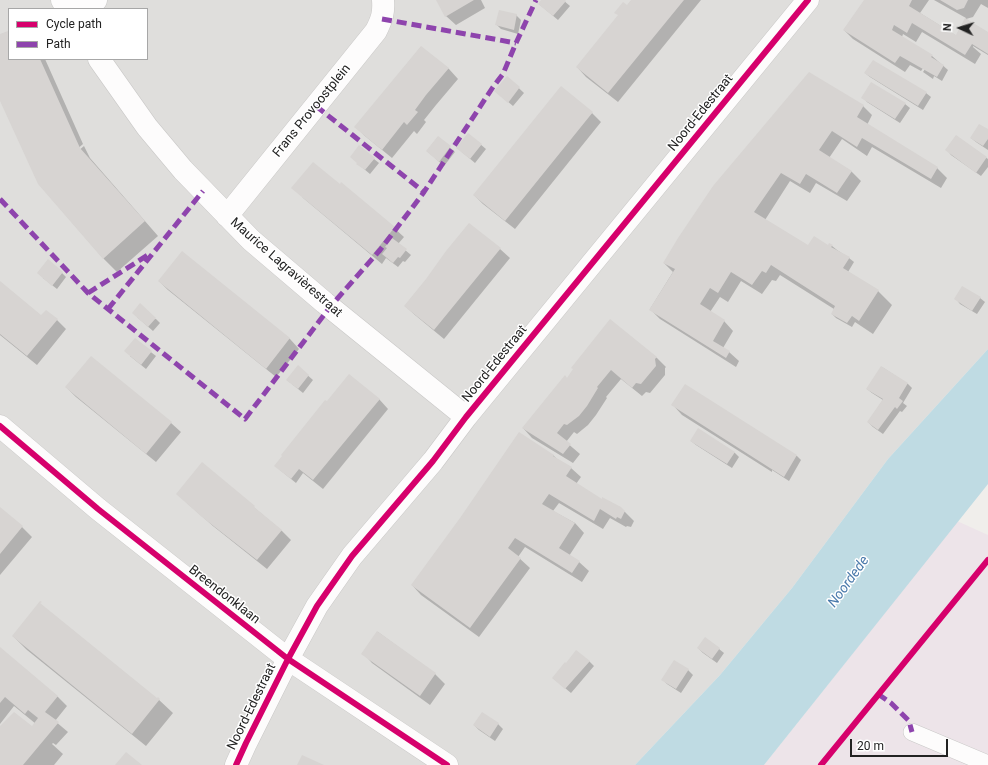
<!DOCTYPE html>
<html>
<head>
<meta charset="utf-8">
<style>
	body { margin:0 }
	#map { position:relative; width:988px; height:765px; overflow:hidden; background:#f0eeeb; font-family:Roboto,sans-serif }
	canvas { display:block }
	.legend { position:absolute; left:8px; top:8px; width:140px; height:52px; box-sizing:border-box; background:#fff; border:1px solid #a7a7a7; margin:0; padding:5px 7px; list-style:none; font-size:12px; color:#222 }
	.legend li { display:flex; align-items:center; gap:8px; height:20px }
	.legend b { width:20px; border:1px solid #a7a7a7 }
	.north { position:absolute; left:940px; top:8px; width:40px; height:40px; -webkit-text-stroke:3px #fff; paint-order:stroke; rotate:274deg; font-size:11px; font-weight:700; line-height:16px; text-align:center; color:#222 }
	.north::after { content:''; display:block; margin:auto; width:14px; height:18px; background:#222; clip-path:polygon(50% 0,100% 100%,50% 72%,0 100%) }
	.scale { position:absolute; left:850px; top:739px; width:98px; height:18px; box-sizing:border-box; border:2px solid #222; border-top:0; padding-left:5px; font-size:12px; line-height:14px; white-space:nowrap; color:#222; -webkit-text-stroke:3px #fff; paint-order:stroke }
</style>
</head>
<body>
<div id="map">
<canvas width="988" height="765"></canvas>
<ul class="legend">
<li><b style="height:5px;background:#d6006c"></b>Cycle path</li>
<li><b style="height:5px;background:#8e44ad"></b>Path</li>
</ul>
<div class="north">N</div>
<div class="scale">20 m</div>
</div>
<script>
const ctx = document.querySelector('canvas').getContext('2d');
ctx.lineJoin = 'round';
function fill(path, color) { ctx.fillStyle = color; ctx.fill(path, 'evenodd'); }
function strokePath(path, color, width, dash) { ctx.strokeStyle = color; ctx.lineWidth = width; ctx.lineCap = dash ? 'butt' : 'round'; ctx.setLineDash(dash || []); ctx.stroke(path); }
function write(font, color, halo, rows, align = 'center') {
  ctx.font = font + ' Roboto,sans-serif'; ctx.lineWidth = 3; ctx.setLineDash([]); ctx.textBaseline = 'middle'; ctx.strokeStyle = halo; ctx.fillStyle = color; for (const [text, x, y, turn = 0] of rows) {
    ctx.save(); ctx.translate(x, y); ctx.rotate((+turn || 0) * Math.PI / 180); ctx.textAlign = isNaN(turn) ? turn : align; if (halo) ctx.strokeText(text, 0, 0); ctx.fillText(text, 0, 0); ctx.restore();
  }
}
fill(new Path2D(`
	M0 0H988V349L888 459 792 588 720 675 635 765H0ZM9 9H147V59H9Z`), '#dfdedc');
fill(new Path2D(`
	M957 521 988 535V765H764Z`), '#ede4e9');
fill(new Path2D(`
	M988 349V484L764 765H635L720 675 792 588 888 459Z`), '#bfdbe3');
fill(new Path2D(`
	M437 0H481L485 8 456 25 446 16Z
	M542 0H563L570 6 558 20 539 4Z
	M632 0H701L618 102 586 77 577 67Z
	M865 0H929L920 13 960 38 957 34 966 18 934 0H988V8L981 4 973 17 966 19 988 33V55L973 46V47L981 54 975 64 922 32 916 42 903 34 902 37 932 56 948 70 942 81 934 76 933 79 923 72 925 69 924 67 921 71 910 65 905 72 853 39 844 30Z
	M516 15 521 20 518 34 501 29 496 24Z
	M7 32 9 34V59H45L83 144 41 181V183L84 146 90 158 158 236 117 272 103 258 39 184 0 99V35Z
	M421 47 449 69 458 79 436 105 424 120 426 122 417 134 414 131 392 158 365 136 356 127Z
	M865 73 926 93 931 97 923 110 870 77Z
	M507 77 524 93 513 106 500 95Z
	M863 97 905 104 910 108 900 123 867 102Z
	M863 106 872 115 867 125 937 168 947 178 941 188 872 147 867 156 842 139 829 158 851 171 861 181 847 201 816 183 810 193 790 181 765 220 811 249 832 246 837 250 849 258 854 262 848 272 878 291 892 305 873 334 855 322 852 327 836 318 832 314 834 309 780 275 776 281 772 280 762 294 741 281 728 302 720 297 710 312 724 321 733 331 723 348 729 352 739 361 736 367 660 319 650 309 673 272 664 263Z
	M592 113 601 122 515 229 483 204 474 195Z
	M988 131V150L976 142 971 138Z
	M468 134 486 149 475 163 462 152Z
	M956 136 988 159V167L981 176 951 155 947 150Z
	M438 137 455 152 444 166 427 151Z
	M374 159 379 163 370 174 358 164Z
	M302 197 394 228 404 237 398 244 411 255 405 262 403 261 398 267 386 258 382 264Z
	M469 224 500 249 510 258 444 339 415 315 405 306 427 279Z
	M182 253 290 339 299 349 276 377 168 290 159 281Z
	M62 273 66 277 57 289 43 278Z
	M0 282 41 316 57 320 66 329 37 365 0 335Z
	M980 298 985 302 977 314 960 304 956 299Z
	M137 317 156 319 160 323 153 331Z
	M610 321 657 358 666 367 665 368V375L650 393 646 392 642 396 621 379 606 397 607 398 596 415 588 425 577 434 574 432 566 442 580 454 573 463 532 438 523 428 567 379Z
	M135 340 156 356 146 369 130 356Z
	M298 367 313 380 303 393 287 380Z
	M882 367 908 384 912 388 903 403 907 406 902 412 900 411 883 434 873 427 868 422 883 400 872 393 867 389Z
	M66 387 171 423 181 432 156 462 76 397Z
	M379 399 388 409 323 489 303 473 296 483 280 470Z
	M673 405 797 456 801 460 789 481 772 470V472L682 415Z
	M698 430 735 453 739 457 732 468 696 445 691 441Z
	M553 455 559 461 571 468 581 477 576 484 602 500 625 512 634 521 631 527 627 526 626 527 610 518 603 529 559 503 553 511 575 523 584 533 569 556 579 562 589 571 582 582 525 547 518 557 530 568 479 637 421 595 412 585Z
	M202 464 282 531 291 540 267 569 213 526 187 503Z
	M0 509 22 527 32 537 0 575Z
	M378 632 435 674 445 684 430 705 372 663 363 653Z
	M13 636 157 700 158 699 173 713 146 746 27 650Z
	M698 648 719 649 724 653 717 663 703 653Z
	M0 649 58 697 67 706 55 721 68 732 56 745 53 743 52 744 63 754 54 765H0V727H33L36 724 14 706 0 724Z
	M589 661 594 666 571 693 553 678Z
	M688 670 693 675 681 693 667 684 663 680Z
	M498 724 503 729 495 741 479 730 474 725Z`), '#0003');
fill(new Path2D(`
	M436 0H474L445 17Z
	M541 0H565L566 1 553 16 538 4Z
	M631 0H684L608 93 576 67 618 15 614 13 623 2 627 5Z
	M864 0H912L909 6 956 35 965 18 988 32V54L972 44 965 55 912 23 907 33 894 25 892 30 933 55 931 57 944 65 937 77 900 56 895 63 843 30Z
	M940 0H968L964 8 957 10Z
	M499 10 517 14 514 30 495 25Z
	M8 31 9 34V59H40L80 148 145 221 103 259 38 184 0 101V34Z
	M421 46 449 68 426 95 415 110 418 112 407 125 404 122 382 150 354 127Z
	M873 60 927 92 918 106 864 73Z
	M809 72 864 105 857 117 938 167 931 179 862 138 857 147 832 131 819 150 852 171 837 193 806 174 800 184 781 173 754 212 808 245 814 236 828 245 829 243 833 245 831 247 850 257 843 268 879 290 859 321 852 316 847 323 831 314 835 306 771 265 766 273 762 271 752 285 731 272 718 293 710 288 700 304 725 320 713 341 730 351 726 358 649 310 675 269 663 263 678 238 713 186Z
	M507 76 520 87 508 103 494 91Z
	M871 82 906 103 895 119 861 98Z
	M561 86 593 112 505 221 473 195Z
	M979 124 988 129V139L983 146 970 138Z
	M468 133 482 144 470 159 456 148Z
	M956 135 987 157 976 173 945 150Z
	M438 136 451 146 439 162 426 151Z
	M359 145 375 158 365 170 356 164 357 163 350 157Z
	M313 162 340 184 341 182 395 227 372 255 291 188Z
	M469 223 501 248 434 330 404 306 426 279 446 251Z
	M392 238 407 249 400 258 398 257 393 263 382 254 387 248 385 247Z
	M182 251 290 338 266 369 158 281Z
	M48 259 63 272 52 286 37 273Z
	M0 281 41 315 46 310 58 319 27 356 0 334Z
	M962 286 981 297 972 311 954 299Z
	M140 303 156 318 148 327 132 313Z
	M610 319 657 357 655 359 656 366 641 384 636 383 632 388 611 370 597 387 598 388 587 406 579 416 567 425 564 424 557 433 571 444 563 454 522 428 565 375 567 378 573 369 571 368Z
	M135 338 152 351 141 365 124 351Z
	M91 356 172 422 146 454 65 387Z
	M298 365 309 375 298 389 286 380Z
	M881 366 908 383 899 398 903 401 897 409 895 407 878 430 867 422 883 399 866 389Z
	M349 374 380 399 313 480 299 469 291 479 274 466 282 456 281 455 325 400 327 401Z
	M685 384 797 455 784 477 671 405Z
	M698 428 735 452 727 464 690 441Z
	M519 432 554 455 553 456 572 467 566 476 602 499V497L621 507 625 511 621 519 617 517 616 519 600 509 594 521 549 494 542 504 575 523 559 548 580 561 572 573 515 538 508 548 521 558 470 628 411 585 460 518Z
	M202 462 255 506 254 507 282 530 257 560 202 517 176 494Z
	M0 507 23 526 0 554Z
	M40 601 42 602 40 603 157 698 158 697 160 699 132 734 12 636Z
	M377 631 436 673 420 696 361 654Z
	M705 637 720 648 712 659 697 648Z
	M0 647 58 696 45 712 59 722 23 765H0V726L14 712 32 726 38 718 28 710 25 714 5 697 0 703Z
	M576 650 590 661 565 689 552 678 565 662 566 663Z
	M674 660 689 669 676 689 661 680Z
	M482 712 499 723 490 737 473 725Z
	M126 752 142 765H115Z
	M302 755 324 765H297Z`), '#d7d4d2');
const service = new Path2D(`
	M912 732 988 764`);
const minor = new Path2D(`
	M62 0 67 9
	M78 9 96 0
	M99 59 147 127 183 170 251 240 325 303 466 417
	M227 216 376 31C382 19 384 13 383 0
	M0 426 98 509 288 659 447 765
	M236 765 246 743 288 659 317 606 352 556 433 461 466 417 808 0`);
strokePath(service, '#c9c8c7', 18);
strokePath(minor, '#c9c8c7', 23);
strokePath(service, '#fdfcfc', 17);
strokePath(minor, '#fdfcfc', 22);
strokePath(new Path2D(`
	M382 19 516 43
	M316 106 424 192
	M0 199 88 293 245 419 330 307 380 250 412 208 424 192 493 87 503 74 516 43 536 0
	M88 293 151 253
	M108 309 203 191
	M878 694 891 703 909 721 912 732`), '#8e44ad', 5, [10, 5]);
strokePath(new Path2D(`
	M0 426 98 509 288 659 447 765
	M236 765 246 743 288 659 317 606 352 556 433 461 466 417 808 0
	M821 765 988 560`), '#d6006c', 6);
write('13px', '#222', '#fff', [
	["Frans Provoostplein",312,111,-51],
	["Noord-Edestraat",701,113,-51],
	["Maurice Lagravièrestraat",286,268,41],
	["Noord-Edestraat",495,364,-51],
	["Breendonklaan",224,595,38],
	["Noord-Edestraat",252,707,-64]
]);
write('italic 14px', '#4a7aab', '#fff', [
	["Noordede",849,582,-54]
]);
</script>
</body>
</html>
